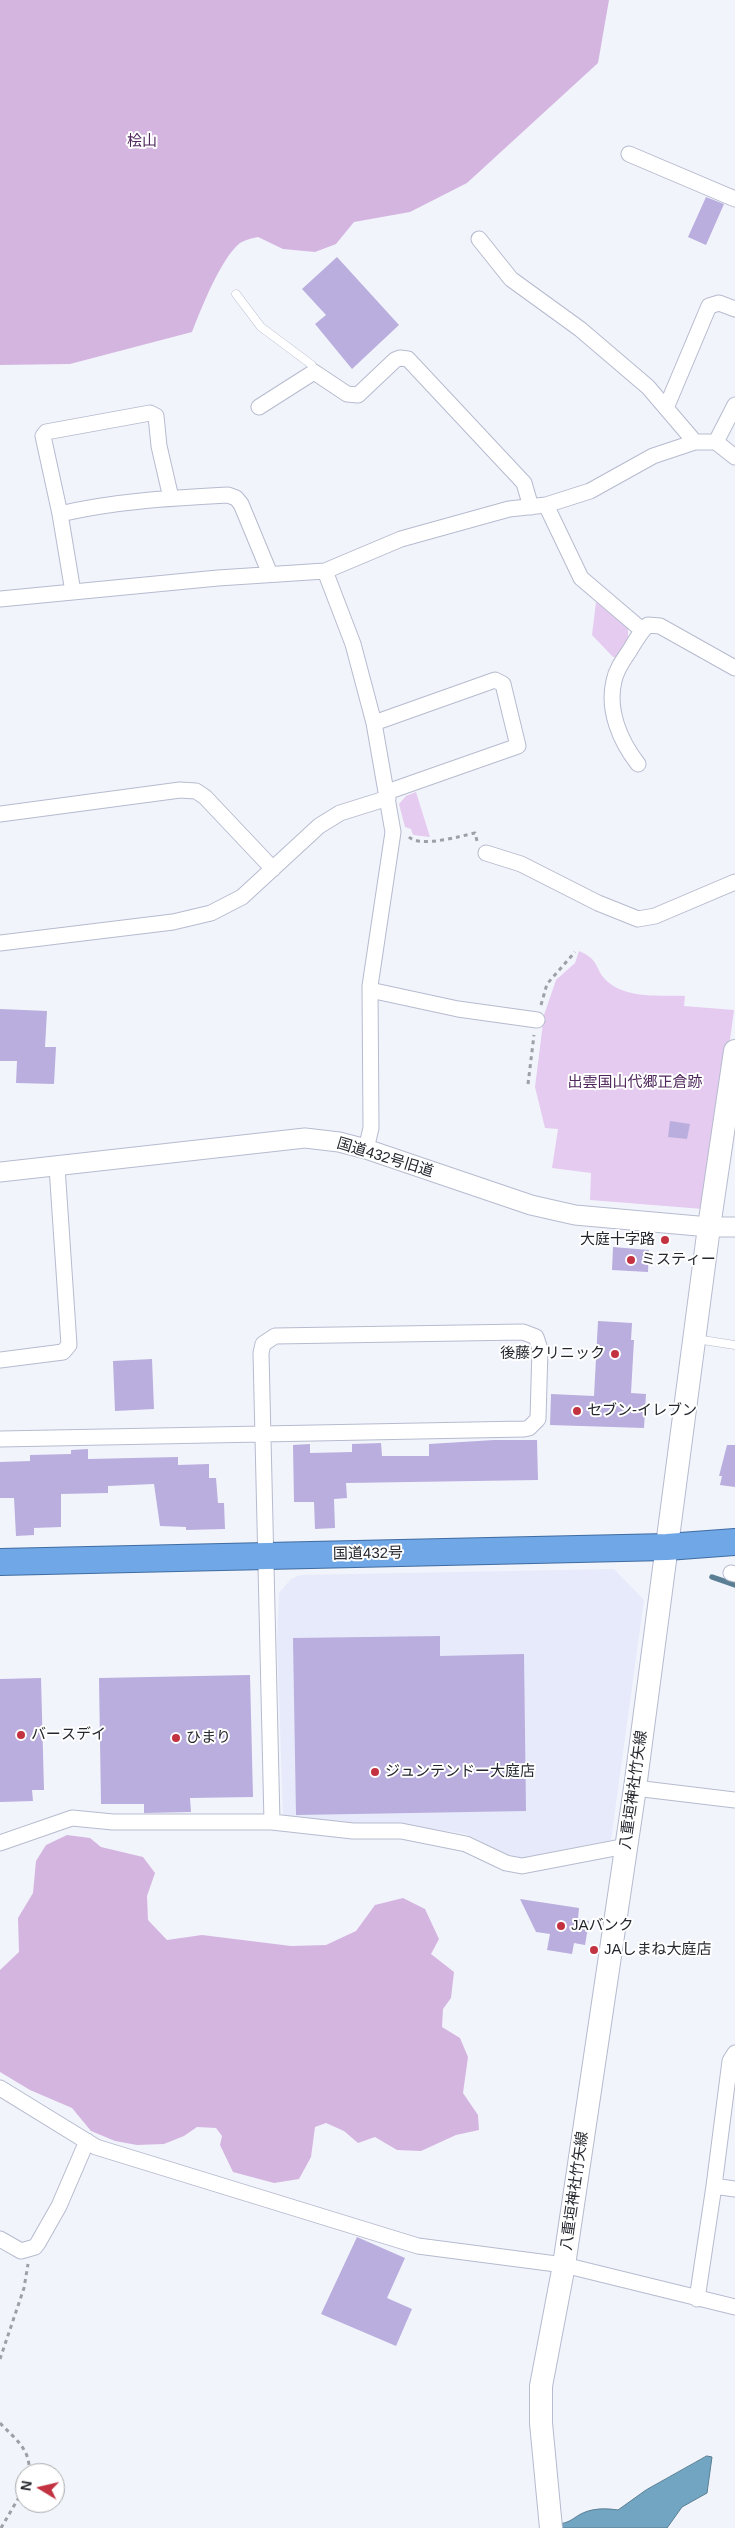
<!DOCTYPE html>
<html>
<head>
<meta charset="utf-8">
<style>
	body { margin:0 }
	#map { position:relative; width:735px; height:2528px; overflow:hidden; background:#f2f4fc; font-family:Arial,sans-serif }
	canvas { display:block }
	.north { position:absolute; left:15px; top:2463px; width:50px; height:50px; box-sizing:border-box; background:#fff; border:1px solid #a8a9ab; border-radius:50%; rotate:279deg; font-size:14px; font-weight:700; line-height:20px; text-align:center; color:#25272e }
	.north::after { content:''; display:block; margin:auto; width:18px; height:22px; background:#c23240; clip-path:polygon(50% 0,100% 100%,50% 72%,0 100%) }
</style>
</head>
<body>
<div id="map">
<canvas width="735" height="2528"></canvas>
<div class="north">N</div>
</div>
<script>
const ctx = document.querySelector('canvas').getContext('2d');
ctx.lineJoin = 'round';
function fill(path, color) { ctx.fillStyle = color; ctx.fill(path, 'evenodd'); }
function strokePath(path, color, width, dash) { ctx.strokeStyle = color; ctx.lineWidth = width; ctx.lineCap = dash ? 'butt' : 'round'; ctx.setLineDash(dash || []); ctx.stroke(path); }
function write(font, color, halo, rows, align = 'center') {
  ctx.font = font + ' Arial,"Noto Sans JP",sans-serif'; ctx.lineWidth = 4; ctx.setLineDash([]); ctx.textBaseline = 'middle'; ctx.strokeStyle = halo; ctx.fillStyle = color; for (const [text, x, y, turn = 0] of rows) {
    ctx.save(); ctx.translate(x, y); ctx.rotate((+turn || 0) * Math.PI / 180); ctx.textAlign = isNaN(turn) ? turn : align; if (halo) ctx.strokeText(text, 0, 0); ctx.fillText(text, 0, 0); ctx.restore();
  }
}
fill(new Path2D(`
	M614 1569 644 1600 611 1840 522 1858 508 1856 466 1834 408 1825 290 1821 283 1816 277 1639 279 1593 291 1579 300 1575Z`), '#e6eafa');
fill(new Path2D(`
	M596 602 628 629V639L619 657H613L592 635Z
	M416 792 430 837 413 835 411 829 405 827 399 804 406 796Z
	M579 951C601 960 594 970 608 982 628 999 661 995 685 996L684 1006 734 1010 715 1151 703 1209 590 1200 591 1173 552 1168 558 1129 545 1128 535 1087 544 1015 556 980 575 963Z`), '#e5cbef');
fill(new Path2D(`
	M0 0H609L598 63 467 183 410 212 354 222 336 244 315 252 283 249 258 237C253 238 245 240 240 243 221 258 201 309 192 332L70 364 0 365Z
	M67 1835 90 1838 101 1847 143 1857 155 1873 147 1896 148 1920 167 1940 202 1935 291 1946 326 1945 356 1931 375 1905 403 1898 425 1909 439 1939 431 1954 454 1972 451 1998 443 2009 442 2027 460 2038 468 2057 463 2093 478 2115 479 2130 456 2135 421 2151 397 2150 375 2137 358 2143 344 2131 326 2123 315 2127 311 2157 299 2179 274 2183 233 2172 220 2145 222 2136 216 2128 197 2127 184 2136 164 2144 137 2145 115 2141 91 2131 72 2108 30 2090 0 2072V1970L19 1952 18 1918 33 1893 36 1861 46 1845Z`), '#d4b5e0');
const water = new Path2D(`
	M707 2456 712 2457 707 2493 682 2507 667 2528H558V2524C568 2523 571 2520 579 2515 591 2508 605 2508 618 2510L646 2490Z`);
fill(water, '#71a5c1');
strokePath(water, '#5a7f95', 1);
strokePath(new Path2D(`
	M712 1577 735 1585`), '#5a7f95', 5.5);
fill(new Path2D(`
	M706 197 724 204 706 245 688 237Z
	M337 257 399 325 352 369 315 324 326 315 302 289Z
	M0 1009 47 1011 45 1047H56L54 1084 16 1083 17 1061H0Z
	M670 1121 690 1124 687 1139 668 1137Z
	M613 1247 649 1250 648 1272 612 1270Z
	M598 1321 632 1323 631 1340H634L631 1393 646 1394 644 1428 550 1425 551 1394 594 1396Z
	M152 1359 154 1409 115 1411 113 1361Z
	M494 1440H537L538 1480 346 1483 347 1498 334 1499 335 1528 315 1529 314 1502H294L293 1445 310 1444V1453L352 1452V1444L381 1443 382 1456H429V1444Z
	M727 1445H735V1487L720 1485 722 1476H719Z
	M88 1449V1459L178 1457V1465L209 1464V1478H216L218 1503H224L225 1529 186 1530V1527L160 1526 154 1484 108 1486V1493L61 1494V1527L34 1528V1535L16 1536 14 1498H0V1462L30 1461V1455L71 1454V1450Z
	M440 1636V1656L524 1654 526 1811 296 1815 293 1638Z
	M250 1675 253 1797 190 1798 191 1812 144 1813V1804H101L99 1678Z
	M41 1678 44 1790H32L33 1801 0 1802V1679Z
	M520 1899 579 1908 578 1919 589 1921 585 1945 574 1943 572 1954 547 1950 550 1934 536 1932Z
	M357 2237 405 2258 387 2298 412 2309 396 2346 321 2314Z`), '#b9aede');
const service = new Path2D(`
	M236 294 261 327 312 365 314 372
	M696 1339 735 1345`);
const minor = new Path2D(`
	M629 154 735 199
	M479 239 511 279 580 329 648 387 695 442
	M259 407 314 372 347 394 358 395 395 360 400 358 408 359 524 483 531 507
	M666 408 709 306 719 303 735 309
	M716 442 735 405
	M546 505 581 578 642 630
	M60 514 43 436 46 432 150 413 156 416 159 446 171 498
	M325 571 353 644 374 723 393 832 370 986 371 1128 366 1149
	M73 592 60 514C115 501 171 498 228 495L236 498 241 504 270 574
	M0 599 218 578 325 571 401 539 509 509 546 505 590 491 653 456 695 442H716L735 457
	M374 723 495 680 503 684 518 746 387 792
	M638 764C620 741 607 710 614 681 616 669 624 659 630 650 636 640 640 632 648 625L660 626 735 668
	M0 814 180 790 196 791 205 797 273 869
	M486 853 521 864 598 903 638 919 655 916 735 882
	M0 943 173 922 211 913 242 897 319 826 340 813 388 798
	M370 990 458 1009 537 1020
	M0 1360 63 1352 69 1345 57 1167
	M0 1439 524 1429 529 1428 538 1419 540 1349 536 1337 523 1332 275 1336 263 1344 261 1353 272 1822
	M731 1573 735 1574
	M635 1788 735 1800
	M0 1843 72 1818 113 1822H272L353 1831H401L466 1844 506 1863 522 1866 626 1846
	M0 2088 96 2147 418 2246 564 2265 735 2307
	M714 2186 735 2189
	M0 2239 21 2251 35 2247 38 2243 59 2206 87 2141
	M697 2299 714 2186 730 2061 735 2053`);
const tertiary = new Path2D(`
	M0 1172 305 1138 339 1142 366 1149 531 1205 575 1215 709 1227H735`);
const secondary = new Path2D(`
	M551 2528 541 2423V2386L564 2265 635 1788 709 1227 735 1051`);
const trunk = new Path2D(`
	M0 1562 667 1547 735 1542`);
strokePath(service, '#b6bbce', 9);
strokePath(minor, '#b6bbce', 17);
strokePath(tertiary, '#b6bbce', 21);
strokePath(secondary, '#b6bbce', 24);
strokePath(trunk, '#3f6ca1', 28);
strokePath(new Path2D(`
	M409 837C420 848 461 836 475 833L477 841
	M541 1005 547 984 575 952
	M528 1084 534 1035
	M0 2359 24 2288 28 2264
	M0 2423C15 2439 31 2449 29 2473
	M1 2528 25 2487`), '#9ea0a7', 3, [4, 4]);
strokePath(service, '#fff', 8);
strokePath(minor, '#fff', 15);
strokePath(tertiary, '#fff', 19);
strokePath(secondary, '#fff', 22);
strokePath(trunk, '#70a7e6', 26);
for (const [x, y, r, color] of [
	[665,1240,5,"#c23240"],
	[631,1260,5,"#c23240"],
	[615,1354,5,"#c23240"],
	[577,1411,5,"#c23240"],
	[21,1735,5,"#c23240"],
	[176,1738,5,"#c23240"],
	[375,1772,5,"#c23240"],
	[561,1926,5,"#c23240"],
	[594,1950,5,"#c23240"]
]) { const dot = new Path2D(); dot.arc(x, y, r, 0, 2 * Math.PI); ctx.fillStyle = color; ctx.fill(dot); strokePath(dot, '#fff', 2); }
write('15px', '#4f275c', '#fff', [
	["桧山",142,142],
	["出雲国山代郷正倉跡",635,1083]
]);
write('15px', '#25272e', '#fff', [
	["国道432号旧道",385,1158,17],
	["国道432号",368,1554,-1],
	["八重垣神社竹矢線",634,1790,-82],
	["八重垣神社竹矢線",575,2191,-82]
]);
write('15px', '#25272e', '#fff', [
	["大庭十字路",655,1240,"right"],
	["ミスティー",641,1260],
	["後藤クリニック",605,1354,"right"],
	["セブン-イレブン",587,1411],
	["バースデイ",31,1735],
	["ひまり",186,1738],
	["ジュンテンドー大庭店",385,1772],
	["JAバンク",571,1926],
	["JAしまね大庭店",604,1950]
], 'left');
</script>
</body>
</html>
